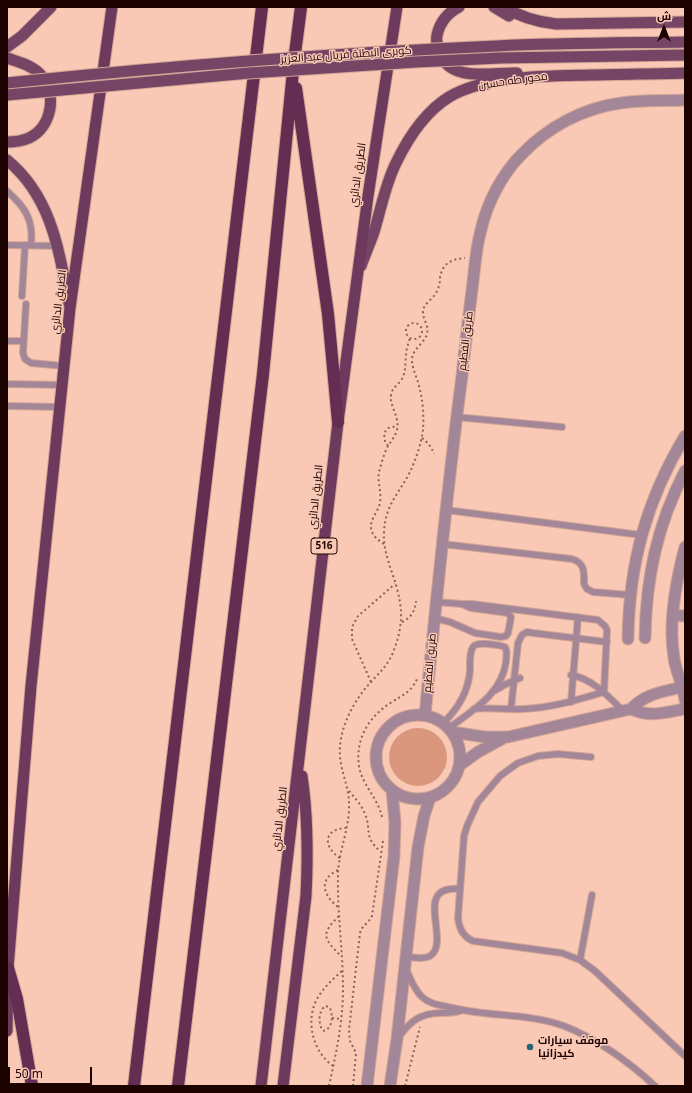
<!DOCTYPE html>
<html>
<head>
<meta charset="utf-8">
<style>
	body { margin:0 }
	#map { position:relative; width:692px; height:1093px; overflow:hidden; background:#fac9b6; font-family:"Noto Sans",Cairo,sans-serif }
	canvas { display:block }
	.frame { position:absolute; inset:0; border:8px solid #1c0300; pointer-events:none }
	.north { position:absolute; left:644px; top:8px; width:40px; height:40px; -webkit-text-stroke:3px #fac9b6; paint-order:stroke; rotate:0deg; font-size:11px; font-weight:700; line-height:16px; text-align:center; color:#1c0300 }
	.north::after { content:''; display:block; margin:auto; width:14px; height:18px; background:#1c0300; clip-path:polygon(50% 0,100% 100%,50% 72%,0 100%) }
	.scale { position:absolute; left:8px; top:1067px; width:84px; height:18px; box-sizing:border-box; border:2px solid #1c0300; border-top:0; padding-left:5px; font-size:12px; line-height:14px; white-space:nowrap; color:#1c0300; -webkit-text-stroke:3px #fac9b6; paint-order:stroke }
</style>
</head>
<body>
<div id="map">
<canvas width="692" height="1093"></canvas>
<div class="frame"></div>
<div class="north">ش</div>
<div class="scale">50 m</div>
</div>
<script>
const ctx = document.querySelector('canvas').getContext('2d');
ctx.lineJoin = 'round';
function fill(path, color) { ctx.fillStyle = color; ctx.fill(path, 'evenodd'); }
function strokePath(path, color, width, dash) { ctx.strokeStyle = color; ctx.lineWidth = width; ctx.lineCap = dash ? 'butt' : 'round'; ctx.setLineDash(dash || []); ctx.stroke(path); }
function write(font, color, halo, rows, align = 'center') {
  ctx.font = font + ' "Noto Sans",Cairo,sans-serif'; ctx.lineWidth = 3; ctx.setLineDash([]); ctx.textBaseline = 'middle'; ctx.strokeStyle = halo; ctx.fillStyle = color; for (const [text, x, y, turn = 0] of rows) {
    ctx.save(); ctx.translate(x, y); ctx.rotate((+turn || 0) * Math.PI / 180); ctx.textAlign = isNaN(turn) ? turn : align; if (halo) ctx.strokeText(text, 0, 0); ctx.fillText(text, 0, 0); ctx.restore();
  }
}
fill(new Path2D(`
	M389 757a29 29 0 1 1 58 0a29 29 0 1 1-58 0Z`), '#db977d');
const service = new Path2D(`
	M7 191C25 207 34 220 31 245
	M7 245 58 246
	M22 296 25 245
	M26 304 23 353 25 359 31 363 64 366
	M7 341H23
	M7 384 62 385
	M7 406 60 407
	M456 417 562 427
	M446 510 641 535
	M442 544 572 559C585 563 584 572 584 584L587 589 593 592 630 595
	M436 602 462 604H472L598 620 605 626 607 630 604 692C577 700 551 708 523 709 507 710 490 707 474 709
	M434 618 450 622 475 633 501 637 506 636 508 633 511 617 508 613 471 608 462 604
	M571 675C593 679 608 696 623 711
	M496 690 506 684 520 678
	M571 702 578 617
	M511 709 518 643 522 635 527 632 533 633 607 642
	M443 723C458 709 468 692 470 671 470 665 469 653 473 647 477 641 499 645 505 647 508 652 506 657 506 662 501 695 473 710 449 728
	M591 757 558 754 538 756 518 763 500 776 478 802 467 826 464 836 458 918C459 927 463 937 473 941L562 953 580 960 595 971 685 1056
	M405 957C413 957 423 960 430 956 452 942 411 884 460 889
	M580 960 592 895
	M407 971C411 980 414 989 422 997 431 1005 441 1005 453 1008 489 1017 528 1013 564 1026 597 1039 629 1062 655 1086
	M399 1037C410 1021 421 1013 441 1013 447 1013 454 1013 460 1011`);
const minor = new Path2D(`
	M685 547C676 581 668 623 674 658 676 672 683 685 685 700
	M673 615 685 616
	M645 638C646 578 657 525 685 471
	M628 639C629 564 646 501 685 436
	M631 709C651 718 665 712 685 709
	M452 732 485 737H508L631 709C646 693 663 692 682 687
	M460 765 478 752 502 739`);
const tertiary = new Path2D(`
	M376 757a42 42 0 1 1 84 0a42 42 0 1 1-84 0Z
	M425 715C436 602 447 489 462 376 465 345 469 314 473 282 475 265 476 247 481 230 487 203 502 174 522 154 548 127 583 108 621 103 642 100 664 101 685 100
	M367 1086 394 856 395 822 392 791
	M390 1086 397 1039 418 847 424 816 430 798`);
const primary = new Path2D(`
	M459 7C447 13 440 22 437 35 436 41 437 47 440 53 450 83 492 72 517 73
	M494 7 509 16
	M504 7C520 17 538 22 556 24L685 22
	M7 47 22 36 51 7
	M7 58C19 62 31 65 40 74 58 93 52 127 29 138 22 141 14 142 7 142
	M7 160C52 197 59 251 69 304
	M361 266C365 255 370 243 374 232 381 209 385 185 396 163 408 138 425 112 449 97 485 75 549 76 591 75 622 74 654 74 685 73`);
const trunk = new Path2D(`
	M7 1031 8 968 31 686 70 308 112 7
	M261 1086 338 422 368 196 397 7
	M283 1086 306 896C308 856 308 816 302 776`);
const motorway = new Path2D(`
	M296 88 328 314 338 422
	M8 968 17 999 32 1086
	M134 1086 262 7
	M178 1086 263 374 294 61 301 7`);
strokePath(service, '#d2a595', 8);
strokePath(minor, '#d2a595', 13);
strokePath(tertiary, '#d2a595', 13);
strokePath(primary, '#d2a595', 13);
strokePath(trunk, '#d2a595', 13);
strokePath(motorway, '#d2a595', 14);
strokePath(new Path2D(`
	M406 331a8 8 0 1 1 16 0a8 8 0 1 1-16 0Z
	M422 438C428 443 431 446 434 454
	M388 446 385 441 384 433 388 428 397 426
	M384 544C378 540 372 536 371 528 370 519 378 512 380 503 382 492 377 482 379 472 381 465 384 453 388 446 391 441 395 437 397 430 400 416 389 406 391 395 392 387 400 384 403 377 406 370 405 363 406 356 406 350 408 344 410 338
	M402 622C411 618 415 611 416 601
	M371 682 352 639V627L358 616 395 584
	M349 791C355 798 362 806 365 814 372 831 363 836 380 851
	M382 817C378 798 362 785 359 766 355 739 369 716 392 702 403 695 411 692 417 679
	M340 858C322 846 324 829 346 828
	M338 870C318 880 323 895 338 907
	M339 916C320 934 324 939 340 955
	M326 1006 330 1008C333 1016 333 1026 325 1031L322 1030C319 1022 318 1016 323 1008Z
	M332 1018 341 1019
	M333 1066C313 1052 305 1021 317 999 323 988 333 979 342 971
	M329 1086C336 1054 343 1022 343 989 343 950 337 912 338 873 339 851 349 829 349 807 350 785 338 769 340 746 342 723 355 699 371 682 380 672 389 664 394 650 403 626 403 609 396 585 391 568 383 551 384 533 385 505 398 495 410 472 416 459 421 444 423 430 424 415 423 400 419 386 417 377 412 369 412 360 412 349 424 344 427 334 429 325 423 320 423 312 423 303 434 299 437 291 439 287 440 282 440 278 442 263 452 259 465 258
	M353 1086 356 1053 350 1041 349 1030 360 933C362 925 369 923 372 916L383 841
	M405 1086 420 1027`), '#876358', 2, [2, 3]);
strokePath(service, '#a38798', 6);
strokePath(minor, '#a38798', 11);
strokePath(tertiary, '#a38798', 11);
strokePath(primary, '#764565', 11);
strokePath(trunk, '#6d395c', 11);
strokePath(motorway, '#642d52', 12);
const primaryBridge = new Path2D(`
	M7 83C170 66 334 53 497 46 560 43 622 43 685 42
	M7 95 249 73 416 62 500 58 685 55`);
strokePath(primaryBridge, '#d2a595', 13, []);
strokePath(primaryBridge, '#764565', 11);
for (const [x, y, r, color] of [
	[530,1047,4,"#246679"]
]) { const dot = new Path2D(); dot.arc(x, y, r, 0, 2 * Math.PI); ctx.fillStyle = color; ctx.fill(dot); strokePath(dot, '#fac9b6', 1.5); }
for (const [x, y, w] of [
	[324,546,26]
]) { const box = new Path2D(); box.roundRect(x - w / 2, y - 8, w, 16, 3); ctx.fillStyle = '#fac9b6'; ctx.fill(box); strokePath(box, '#1c0300', 1); }
write('bold 10px', '#1c0300', null, [
	["516",324,546]
]);
write('11px', '#1c0300', '#fac9b6', [
	["كوبرى البطلة فريال عبد العزيز",346,55,-4],
	["محور طه حسين",513,81,-8],
	["الطريق الدائري",358,175,-82],
	["الطريق الدائري",59,302,-83],
	["طريق الفطيم",466,341,-83],
	["الطريق الدائري",316,497,-84],
	["طريق الفطيم",430,663,-85],
	["الطريق الدائري",280,819,-83]
]);
write('bold 11px', '#1c0300', '#fac9b6', [
	["موقف سيارات",538,1041],
	["كيدزانيا",538,1054]
], 'left');
</script>
</body>
</html>
